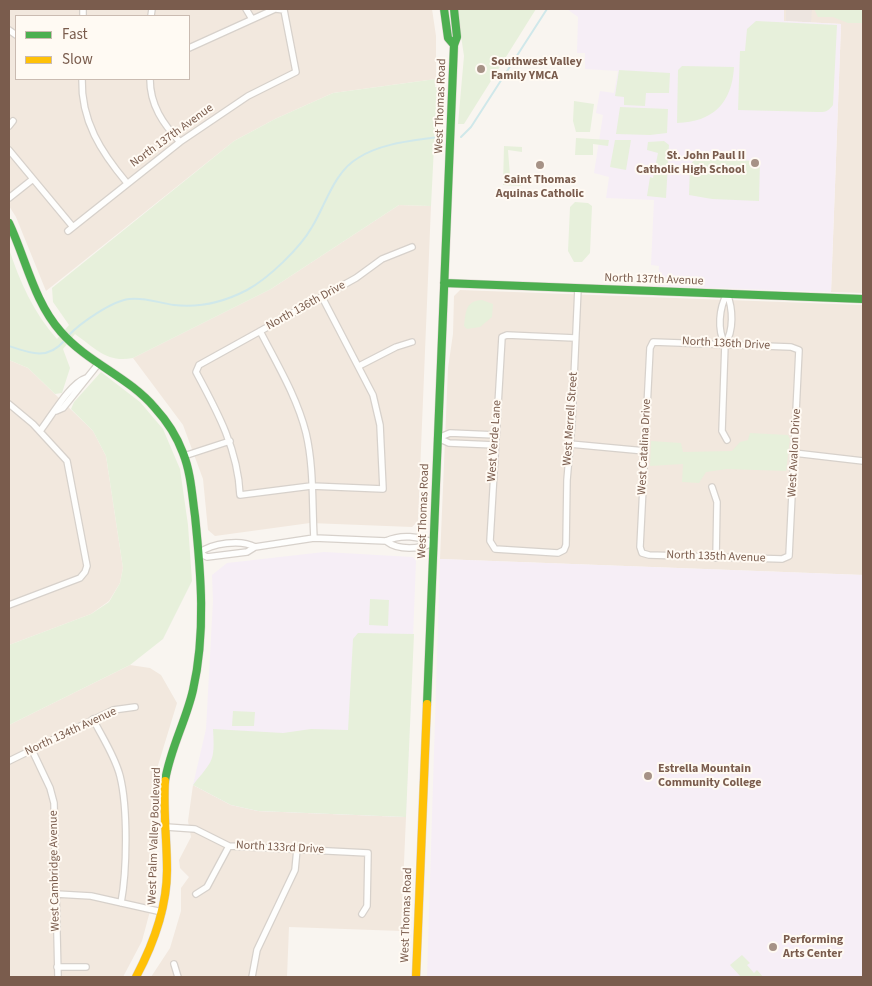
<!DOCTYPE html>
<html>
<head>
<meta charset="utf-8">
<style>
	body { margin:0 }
	#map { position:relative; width:872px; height:986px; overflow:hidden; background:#f9f5f0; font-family:"Source Sans 3",sans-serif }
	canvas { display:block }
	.frame { position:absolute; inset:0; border:10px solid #7a5c4d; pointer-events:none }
	.legend { position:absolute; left:15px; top:15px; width:175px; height:65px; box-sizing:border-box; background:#fffaf3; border:1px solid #cabbb1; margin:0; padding:6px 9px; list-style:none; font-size:15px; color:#7a5c4d }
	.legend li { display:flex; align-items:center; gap:10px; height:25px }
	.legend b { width:25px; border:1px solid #cabbb1 }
</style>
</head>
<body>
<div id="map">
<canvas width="872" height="986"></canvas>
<div class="frame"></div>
<ul class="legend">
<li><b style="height:6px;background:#4caf50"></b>Fast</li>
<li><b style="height:6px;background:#ffc107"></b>Slow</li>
</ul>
</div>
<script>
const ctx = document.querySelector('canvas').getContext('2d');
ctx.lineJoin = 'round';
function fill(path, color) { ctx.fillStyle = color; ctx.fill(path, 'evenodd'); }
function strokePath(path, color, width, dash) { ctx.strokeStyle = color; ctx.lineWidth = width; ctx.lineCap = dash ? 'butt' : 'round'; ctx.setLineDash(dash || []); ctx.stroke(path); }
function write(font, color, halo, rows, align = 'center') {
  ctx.font = font + ' "Source Sans 3",sans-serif'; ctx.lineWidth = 4; ctx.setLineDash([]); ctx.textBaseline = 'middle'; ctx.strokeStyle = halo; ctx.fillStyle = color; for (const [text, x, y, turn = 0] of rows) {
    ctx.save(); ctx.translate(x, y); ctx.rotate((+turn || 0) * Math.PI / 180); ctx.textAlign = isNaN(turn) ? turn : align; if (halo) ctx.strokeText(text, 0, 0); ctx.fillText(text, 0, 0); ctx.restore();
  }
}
fill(new Path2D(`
	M9 9H432L436 36V79L333 93 275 119 234 141 46 291 16 217 9 206ZM16 16H189V79H16Z
	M784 9H863V293L831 292 841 24 784 21Z
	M399 205 431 206 418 521 412 527 310 523 215 536 208 530 203 479 183 425 133 358 271 289Z
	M460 290 863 305V575L440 559 448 368 453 334 454 296Z
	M9 360 28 368 93 431 106 456 123 568 120 583 109 601 91 614 9 645Z
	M130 665 150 668 161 675 177 703 156 772 154 896 142 941 123 977H9V725Z
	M193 785 231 805 258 811 406 817 401 931 289 927 287 977H151L170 948 181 911V888L189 877 180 868 179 860 191 837 188 821Z`), '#f2e8de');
fill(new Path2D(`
	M786 9H812L811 22 786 21Z`), '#ede5e0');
fill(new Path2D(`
	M567 9H784V21L841 24 831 292 658 286 659 266 651 265 654 200 606 198 609 177 594 173 603 115 596 113 600 91 614 93 618 71 585 69V53H577L578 17Z
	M324 552 413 557 416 561 406 817 258 811 231 805 193 785 206 729 213 601 212 575 227 563Z
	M440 559 863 575V977H427Z`), '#f6eef6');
fill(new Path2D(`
	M457 9H536L464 124H458L464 56Z
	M814 9H863V23H848L833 17H818Z
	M756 21 837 25 833 105C828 112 825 112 817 112L738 110 740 51H745L747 29Z
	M682 66 734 67C732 103 713 122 677 123L678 70Z
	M619 70 670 73 669 93H646L645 106 624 105V97L615 96Z
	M436 79 435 87H437L431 206 399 205 271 289 133 358C107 363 96 349 75 334L63 349 70 368 62 393 55 394 28 368 9 360V249C20 282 33 312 57 339L69 325 53 302 52 288 234 141 275 119 333 93Z
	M574 101 594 104 590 132H576L573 121Z
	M620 107 668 109 667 133 650 135 616 134Z
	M576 138 609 140 608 146 593 144V155H575Z
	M615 140H631L626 170 610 167Z
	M664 141 669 145 666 198 647 196 650 177 653 178 658 153 647 150 648 142Z
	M504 146 522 147V152L508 150 510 176H507V182L513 183 514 178 521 179V186L503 185Z
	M695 159 760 161 759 201 712 199 689 195 690 165Z
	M575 202 588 203 592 206 590 253 582 262H574L568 251 570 207Z
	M482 300 493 304 492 317 480 327 467 329 464 326C466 312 465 301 482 300Z
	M101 372 140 402 163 429 180 469 188 525 192 581 163 639 130 665 9 725V645L91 614 109 602 120 583 123 568 106 456 93 431 71 409 74 402Z
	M750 433 788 435 790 439 786 471 727 469 706 472 699 483 682 482 683 464 650 466 651 441 681 443 683 452 732 451 740 442 748 440Z
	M370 599 389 600 388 626 369 625Z
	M358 633 414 634 406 817 258 811 231 805 193 785C213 760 215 762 213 729L283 733 311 729 348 730 353 639Z
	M233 711 255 712 254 726H232Z
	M742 955 750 963 747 965 754 973 757 970 763 977H741L730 965Z`), '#e7f0db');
strokePath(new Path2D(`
	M461 137 471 127 547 9
	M68 336C80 323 112 301 129 299 145 297 159 303 174 305 200 308 224 302 247 290 269 278 300 248 312 227 326 204 334 172 358 158 381 143 412 141 438 137
	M9 346C32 354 48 360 65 340`), '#d0e8ea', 2);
const street = new Path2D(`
	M246 9 252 19
	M83 16V9
	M151 16 152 9
	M9 30 16 35
	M189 48 275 9
	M82 79C81 121 101 152 127 183
	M150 79C150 105 163 124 180 142
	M9 126 13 121
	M9 150 73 227
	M9 198 33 179
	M68 231 180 142 248 96 296 72 284 10 276 9
	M322 297 373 395 380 425 383 489 311 486 240 495C238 449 217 411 196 372L199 365 356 278 382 259 412 247
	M260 331C277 364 297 397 306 433 314 467 312 504 314 538
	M575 338 507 335 502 337 490 541 495 549 558 553 564 550 566 545 567 480 572 423 578 288
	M653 342 791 347 799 350 789 556 782 559 649 555 642 553 640 547 650 348Z
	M725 344C717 330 719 308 727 294
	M359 366 396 347 412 342
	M9 404 33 424 67 461 87 566 85 572 80 578 9 605
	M56 411 63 408 99 363
	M40 431C51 417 70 383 86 378
	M438 438 450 433 496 435
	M438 438 449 443 495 445
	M727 440 722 431 725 344C734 331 733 308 727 294
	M570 444 645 451
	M794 453 863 461
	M184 456 230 441
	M712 487 717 502 716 558
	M386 541C399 551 419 549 433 543
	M255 547C241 539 212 543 199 553L207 557 247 552 255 547 314 538 386 541C401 534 419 536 433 543
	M93 719C102 737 115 756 120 776 128 808 127 871 121 903
	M32 750 50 788 54 803 58 977
	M9 761 113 710 135 707
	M166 827 195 829 229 846 368 853 367 906 362 914
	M56 894 91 896 162 912
	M196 894 207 887 229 846
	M174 964 178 977
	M57 967H86
	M252 977 257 950 295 870 297 849`);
const fast = new Path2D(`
	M444 9 448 38 454 45
	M9 223C26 259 34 302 61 332 88 363 129 377 155 408 167 421 177 437 183 453 191 473 192 495 195 516 201 574 206 633 193 690 186 721 170 749 165 781
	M444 283 863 299
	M427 704 454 45 457 37 454 9`);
const slow = new Path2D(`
	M136 977C154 943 167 908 167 870 167 840 163 810 165 781
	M416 977 427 704`);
strokePath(street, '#d7d1cb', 8);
strokePath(fast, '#d9d2cb', 9);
strokePath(slow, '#d9d2cb', 9);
strokePath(street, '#fefefd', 5.5);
strokePath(fast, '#4caf50', 8);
strokePath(slow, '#ffc107', 8);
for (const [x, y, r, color] of [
	[481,69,5,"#a69286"],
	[755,163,5,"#a69286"],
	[540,165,5,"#a69286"],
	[648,776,5,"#a69286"],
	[773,947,5,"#a69286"]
]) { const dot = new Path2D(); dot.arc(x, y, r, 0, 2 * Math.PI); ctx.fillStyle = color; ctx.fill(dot); strokePath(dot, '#fffaf3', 2); }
write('bold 12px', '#7a5c4d', '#fffaf3', [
	["Southwest Valley",491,62],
	["Family YMCA",491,76],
	["St. John Paul II",745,156,"right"],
	["Catholic High School",745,170,"right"],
	["Saint Thomas",540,180,"center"],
	["Aquinas Catholic",540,194,"center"],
	["Estrella Mountain",658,769],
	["Community College",658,783],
	["Performing",783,940],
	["Arts Center",783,954]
], 'left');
write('12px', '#7a5c4d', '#fffaf3', [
	["West Thomas Road",441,106,-88],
	["North 137th Avenue",172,136,-36],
	["North 137th Avenue",654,280,2],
	["North 136th Drive",306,306,-29],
	["North 136th Drive",726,344,3],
	["West Merrell Street",571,419,-86],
	["West Verde Lane",495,441,-86],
	["West Catalina Drive",645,447,-87],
	["West Avalon Drive",795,453,-87],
	["West Thomas Road",424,511,-88],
	["North 135th Avenue",716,557,2],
	["North 134th Avenue",71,732,-25],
	["West Palm Valley Boulevard",155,836,-88],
	["North 133rd Drive",280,848,3],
	["West Cambridge Avenue",55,871,-91],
	["West Thomas Road",407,915,-88]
]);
</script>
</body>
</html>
